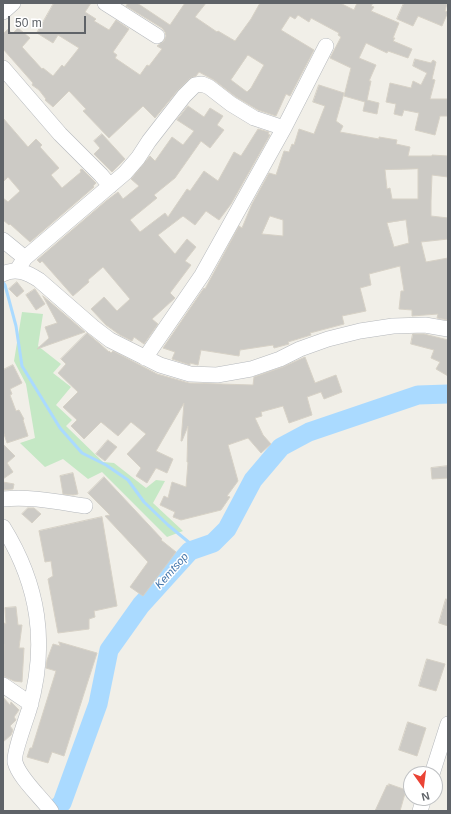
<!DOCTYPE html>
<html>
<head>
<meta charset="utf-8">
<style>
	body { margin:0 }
	#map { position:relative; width:451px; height:814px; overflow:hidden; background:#f1efe8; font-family:Helvetica,sans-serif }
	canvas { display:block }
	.frame { position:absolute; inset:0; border:4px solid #5f6368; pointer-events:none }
	.north { position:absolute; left:403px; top:766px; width:40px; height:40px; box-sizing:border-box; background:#fff; border:1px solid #bfc1c3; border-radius:50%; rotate:166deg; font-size:11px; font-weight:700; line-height:16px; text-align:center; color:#5f6368 }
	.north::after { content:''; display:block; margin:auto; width:14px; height:18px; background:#ea4335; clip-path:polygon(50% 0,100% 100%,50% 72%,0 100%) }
	.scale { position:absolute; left:8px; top:16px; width:78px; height:18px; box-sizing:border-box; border:2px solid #5f6368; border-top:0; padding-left:5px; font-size:12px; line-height:14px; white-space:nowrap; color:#5f6368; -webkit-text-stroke:3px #fff; paint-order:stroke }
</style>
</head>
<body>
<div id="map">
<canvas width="451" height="814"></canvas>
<div class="frame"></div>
<div class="north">N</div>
<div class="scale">50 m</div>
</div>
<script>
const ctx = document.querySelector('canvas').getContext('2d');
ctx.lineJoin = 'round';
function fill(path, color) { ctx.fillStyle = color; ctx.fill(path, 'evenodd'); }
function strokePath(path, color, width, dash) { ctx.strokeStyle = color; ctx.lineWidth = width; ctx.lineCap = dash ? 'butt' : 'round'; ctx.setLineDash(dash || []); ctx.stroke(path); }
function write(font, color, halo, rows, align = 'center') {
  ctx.font = font + ' Helvetica,sans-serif'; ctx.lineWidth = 3; ctx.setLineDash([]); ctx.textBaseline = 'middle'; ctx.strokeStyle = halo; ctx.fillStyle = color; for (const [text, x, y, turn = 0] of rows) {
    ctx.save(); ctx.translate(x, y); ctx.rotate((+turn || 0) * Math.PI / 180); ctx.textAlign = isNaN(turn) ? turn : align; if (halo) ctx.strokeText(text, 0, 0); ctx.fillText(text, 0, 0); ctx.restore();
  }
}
fill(new Path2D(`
	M22 312 43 314 38 346 61 364 53 373 71 387 56 405 72 420 66 426 103 462 114 463 146 488 156 480 165 481 153 503 183 531 167 537 102 472 88 479 63 459 45 467 20 443 35 438 26 384 14 361Z`), '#c5e8c5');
strokePath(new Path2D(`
	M3 282 5 285 16 326 22 366 60 428 82 453 106 465 128 480 144 502 168 525 197 549`), '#aadaff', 3);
strokePath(new Path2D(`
	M53 811 62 803 98 704 109 650 141 605 190 551 213 543 227 529 253 480 281 447 309 432 418 395 448 394`), '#aadaff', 19);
const building = new Path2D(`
	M54 3H91L85 12 96 19 94 21 109 30 116 20 129 29 113 52 117 55 115 58 140 75 147 65 149 66 162 49 157 46 164 41 166 36 165 32 162 28 126 6 128 3H137L170 25 185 3H206L195 17 217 32 218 31 235 41 251 19 260 3H340L354 10 357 3H373L371 6 374 7 371 11 399 23 393 38H395L393 41 412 49 408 58 388 51 387 53 366 43 359 58 376 65 369 81H371L367 100 379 103 377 114 363 111 365 102 344 96 351 68 330 58 341 37 338 35 339 33 311 18 309 22 298 15 295 19 290 16 281 30 314 50 290 96 286 94 276 116 258 110 236 97 214 80 199 72 196 76 189 79 178 90 155 118 143 106 109 138 83 111 86 109 69 91 53 107 45 100 46 99 39 90 32 85 33 83 3 49V34L8 29 12 34 18 28 30 38 22 47 42 69 43 68 53 76 62 65 64 67 79 48 58 35 53 43 37 33ZM248 55 264 65 251 88 247 92 231 80Z
	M404 3H447L445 11 448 12 442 26 418 16 413 26 397 19Z
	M415 59 431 63 433 60 436 62 432 79 435 80 430 99H448V116H440L435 135 415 130 419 113 404 110 402 116 394 114 396 104 386 102 390 83 411 88 413 81 421 85 427 73 413 66Z
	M319 85 344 93 336 121 343 126 340 132 379 139V137L397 140 396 144 410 147 408 156H432V155L448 156V177L432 175 431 201V216L448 218V239L421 242 426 262 448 258V320L437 318 438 314 412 316V310L399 309 401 291H404L400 266 369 274 371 285 360 288 366 311 342 316 344 324 310 333 311 335 288 342 289 344 274 348 273 345 240 350 239 356 201 350 198 365 190 363V365L172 359 175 352 163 348 204 288 205 289 239 226 242 228 252 204 269 173 276 175 284 151 289 152 292 144 294 145 299 129 314 134 325 106 313 102ZM418 169V199H392L390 188 387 189 385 170ZM270 216 283 220V236L262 234ZM406 220 409 243 394 247 387 223Z
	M188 106 204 117 210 108 223 116 217 125 224 130 210 148 201 141 175 178 154 195 157 198 130 220 140 232 165 213 168 217 187 189 190 191 204 171 218 181 234 152 241 156 258 129 269 132 268 134 270 135 231 204 219 220 206 211 195 225 183 216 158 235 175 254 187 239 196 247 185 261 191 265 170 293 175 298 152 319 158 324 144 344 134 337 132 341 120 335 106 325 91 309 104 297 117 311 130 299 103 267 88 280 89 282 73 296 42 261 40 263 37 260 106 201 118 192 123 199 139 186 131 179 150 156 155 161 172 137 183 145 194 131 177 120Z
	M3 118 28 147 36 139 42 145 40 147 59 168 51 175 62 188 81 172 80 170 82 169 96 183 93 186 94 187 30 242 10 224 9 225 3 220V198L8 202 20 191 8 177 3 182Z
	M102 134 125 159 112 172 94 154 100 148 94 141Z
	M17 282 24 291 17 297 9 289Z
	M35 289 45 304 36 310 26 295Z
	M43 296 85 332 37 349 49 338 45 327 57 323Z
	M87 333 100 344 109 352V351L111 353 113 351 157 374 189 383 253 385 254 377 283 367 305 357 315 383 336 375 342 392 324 399 321 392 307 397 312 415 289 423 283 406 261 412 262 416 255 418 263 435 271 444 261 453 248 438 228 445 238 481 227 496 230 497 221 510 181 520 173 517 175 512 160 505 164 496 168 498 172 482 186 487 188 462H187L188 426 182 441H181L184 403 156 451 173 459 167 473 156 468 147 483 136 476 141 468 127 454 146 434 131 422 118 436 101 422 84 439 71 426 77 420 63 407 78 392 58 373 66 364 61 359Z
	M413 334H424L448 340V376L436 369 440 362 431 358 434 350 411 344Z
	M13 365 22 383 10 389 12 394 10 395 16 411 19 410 24 419 23 420 28 436 7 443 3 431V370Z
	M108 440 117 447 105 461 96 454Z
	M3 444 15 456 7 463 13 472 3 479Z
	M448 466V478L432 479 431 468Z
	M73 473 78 494 73 495 63 494 60 476Z
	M104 477 162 539 161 540 176 552 143 596 130 587 148 562 105 516 110 515 88 493Z
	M3 482 14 484 13 489 3 490Z
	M28 508H34L41 514 32 523 22 514Z
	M102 517 117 606 94 611 95 617 89 619V629L58 633 48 579 53 576 51 561 45 562 39 531Z
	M446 599 448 600V626L439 623Z
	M16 607 18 625H22L19 648H24L22 682 14 681 3 676 4 644H3V631L4 623 6 624 5 608Z
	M59 642 97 653 64 756 52 752 48 763 27 757 30 748H32L56 671 46 668 47 660 53 644 60 646Z
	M427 659 445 664 436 691 419 686Z
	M3 697 10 705 11 702 19 710 14 717 16 720 10 726 13 730 11 735 3 742Z
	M408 722 426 728 417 756 399 750Z
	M389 784 406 790 400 811H375L387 785 389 786Z`);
fill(building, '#cccac5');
strokePath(building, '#d6d1c6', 1);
const minor = new Path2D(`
	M105 3 157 36
	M3 12 13 3
	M3 68 60 134 101 175 110 186
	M3 240 25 258
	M17 270 25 258 125 173 138 158 149 141 184 96 195 85 202 84 209 87 231 104 254 118 284 128
	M3 274C16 267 28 273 39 280L93 327 110 340 160 365 190 374 217 375 251 369 280 359 300 349 328 339 360 331 393 326 425 325 448 329
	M145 358 202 275 284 128 326 46
	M3 499C30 496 58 502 85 506
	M3 527C39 585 48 644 29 710 26 719 13 756 15 762 19 778 41 797 51 811
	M3 685 31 704
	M432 774 448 724
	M420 811 424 798`);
strokePath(minor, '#b5b8bc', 16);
strokePath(minor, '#fff', 15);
write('italic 11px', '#4174aa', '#fff', [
	["Kemtsop",172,571,-48]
]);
</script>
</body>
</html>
